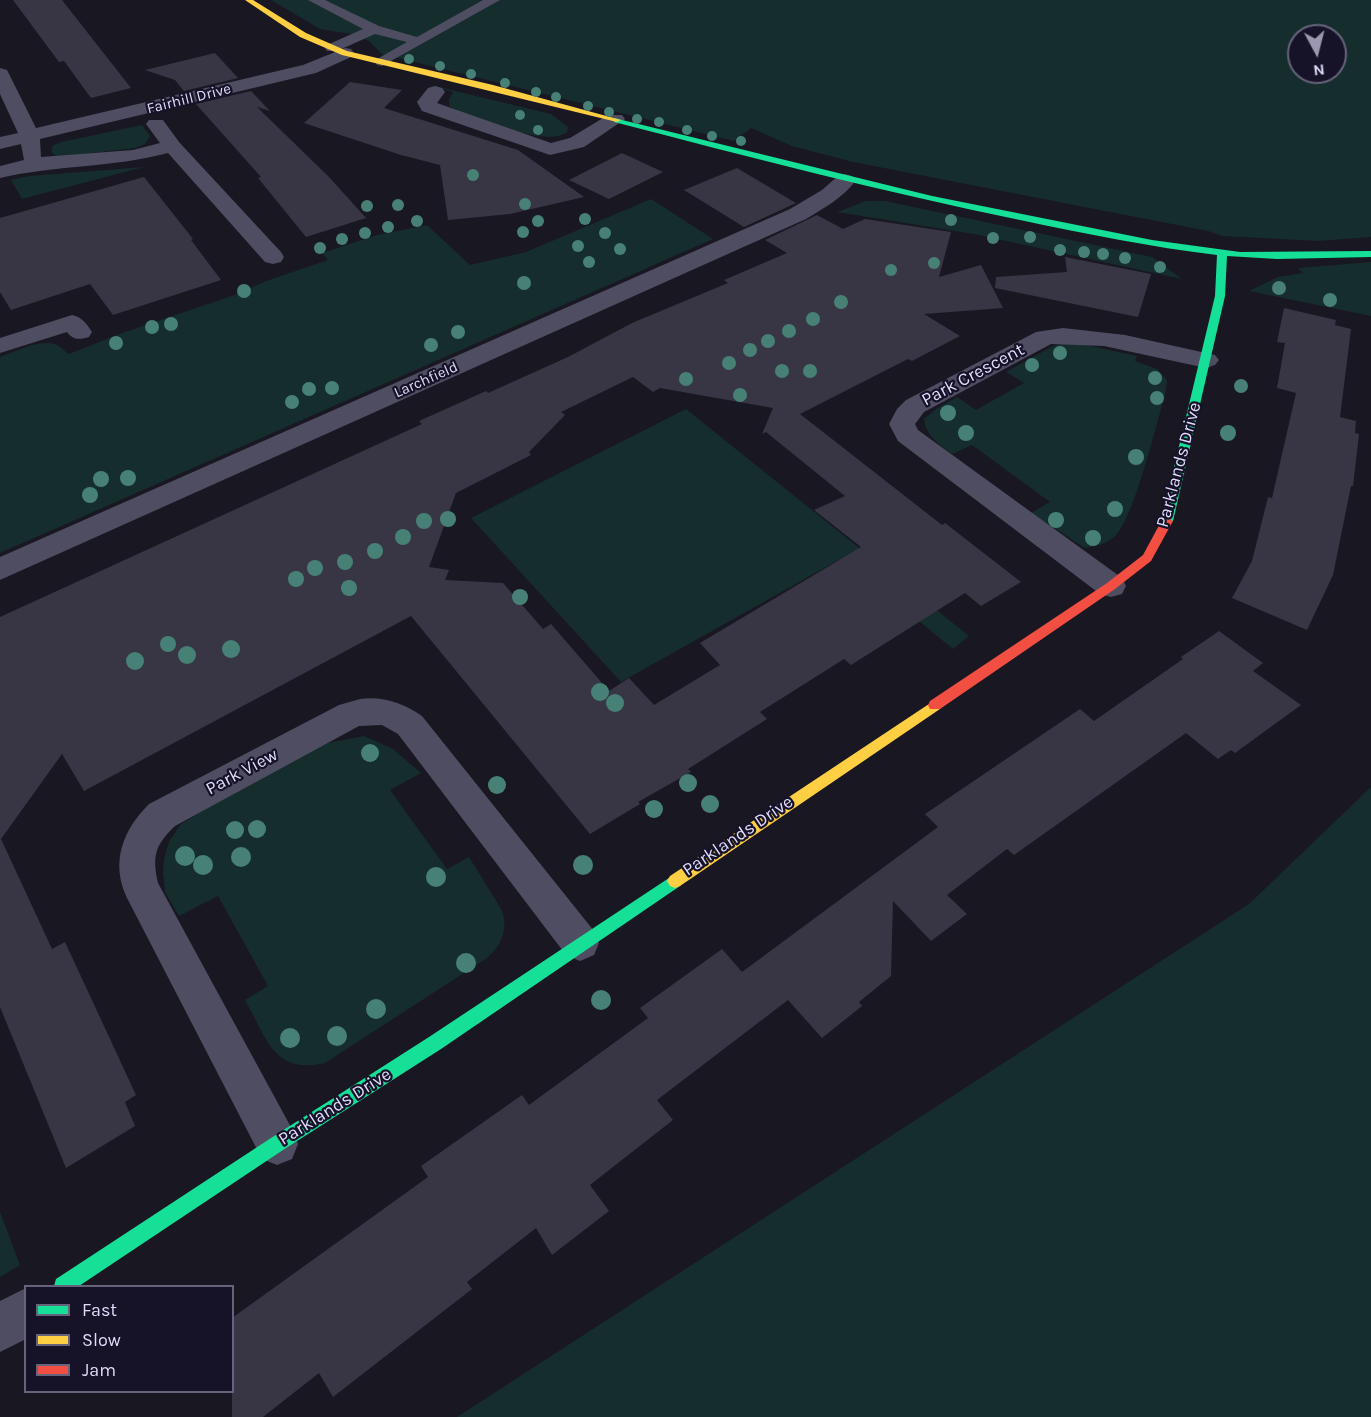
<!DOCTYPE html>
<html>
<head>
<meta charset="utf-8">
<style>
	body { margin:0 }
	#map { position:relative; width:1371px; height:1417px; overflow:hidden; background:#191722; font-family:Karla,sans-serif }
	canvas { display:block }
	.legend { position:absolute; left:24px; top:1285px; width:210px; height:108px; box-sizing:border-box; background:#161227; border:2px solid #66637c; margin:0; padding:8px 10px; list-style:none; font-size:18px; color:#dfdcfc }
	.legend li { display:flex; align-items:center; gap:12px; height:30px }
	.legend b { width:30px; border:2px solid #66637c }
	.north { position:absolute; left:1287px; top:24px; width:60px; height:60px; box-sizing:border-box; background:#161227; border:2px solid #66637c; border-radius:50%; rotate:173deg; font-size:16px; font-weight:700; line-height:24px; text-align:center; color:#dfdcfc }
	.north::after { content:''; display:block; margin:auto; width:21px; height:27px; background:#9a97b0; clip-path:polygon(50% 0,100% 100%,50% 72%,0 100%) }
</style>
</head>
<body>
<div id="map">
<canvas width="1371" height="1417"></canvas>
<ul class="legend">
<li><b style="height:8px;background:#16e098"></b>Fast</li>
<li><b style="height:8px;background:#ffcf43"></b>Slow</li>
<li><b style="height:8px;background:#f24e42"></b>Jam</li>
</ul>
<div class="north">N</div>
</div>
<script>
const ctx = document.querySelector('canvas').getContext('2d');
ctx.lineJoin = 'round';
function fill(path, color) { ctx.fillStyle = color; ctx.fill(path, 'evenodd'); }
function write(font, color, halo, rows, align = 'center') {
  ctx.font = font + ' Karla,sans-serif'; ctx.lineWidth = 4.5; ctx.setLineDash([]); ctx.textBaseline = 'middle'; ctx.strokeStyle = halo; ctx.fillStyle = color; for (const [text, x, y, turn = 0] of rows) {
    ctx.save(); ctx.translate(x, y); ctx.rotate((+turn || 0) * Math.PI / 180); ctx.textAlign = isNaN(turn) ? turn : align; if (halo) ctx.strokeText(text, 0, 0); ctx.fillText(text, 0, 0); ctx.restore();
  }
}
fill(new Path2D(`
	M271 0H1371V237L1318 241 1222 236 1208 231 853 162 792 146 751 128 734 141 382 54 369 41 351 34 320 29ZM1299 36H1335V72H1299Z
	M422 83 551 114 568 127 567 132C546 148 482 119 458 111L449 106V100L453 92Z
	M142 125 150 136 145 144 135 148 58 157 52 153V146L61 142Z
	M144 167 22 199 11 180 29 176Z
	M651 199 713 239 0 553V357C15 352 41 338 57 345 61 347 65 352 69 354L122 333 232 296 266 281 328 260 322 253 377 235 427 225 470 265 526 252Z
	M866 201H885L1152 257 1182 279 974 234 837 212Z
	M1371 262V316L1249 291 1278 277 1303 273 1298 268Z
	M1065 343 1081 344 1137 356 1135 361 1157 369 1167 380 1165 395C1156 424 1134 520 1114 537 1105 545 1096 546 1085 548L1031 513 1050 502 972 445 952 454C939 444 926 436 924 419L936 409 957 397 976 410 1024 383 1006 372 1053 346Z
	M686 409 969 636 953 649 842 558 621 682 471 518Z
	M364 736 393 749 421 773 390 790 447 869 469 857 500 907C510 926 502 945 487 958L325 1063C273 1075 267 1038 245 1000L268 986 218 896 179 916 165 892 163 873 164 859 169 842 181 824 276 766 328 743Z
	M1371 787V1417H457L1249 904Z
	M0 1212 20 1265 0 1277Z`), '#162d2d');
fill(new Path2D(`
	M13 0H62L131 88 91 98 64 61 59 62Z
	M215 53 238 78 184 91 175 80 145 70Z
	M350 82 402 90 384 108 518 150 584 197 510 214 448 220 440 165 401 155 304 123Z
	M251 91 270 111 257 107 329 177 366 218 306 237 258 178 261 177 196 104Z
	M622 153 663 172 609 199 569 180Z
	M737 168 796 203 744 227 684 190Z
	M144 177 193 239 191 240 221 280 113 315 90 284 11 310 0 292V218Z
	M817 215 843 229 865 219 951 232 939 277 981 265 1003 308 924 314 960 336 912 361 908 359 800 414 942 525 945 523 1021 582 981 606 965 593 851 665 844 659 760 712 767 719 688 769 691 772 638 802 640 804 590 834 411 616 84 791 62 754 1 839 52 949 65 942 136 1095 125 1102 135 1126 66 1168 0 1007V617L422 424 419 421 486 391 488 393 568 357 632 323 728 283 724 280 787 253 765 240ZM633 377 653 392 660 388 773 408 762 434 766 432 845 496 814 510 861 547 700 643 720 665 654 705 629 678 609 691 551 624 543 629 503 583 445 580 449 570 429 567 456 493 531 455 529 452 565 415 561 412Z
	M1065 257 1151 274 1138 317 995 288 996 277 1067 272Z
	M1284 308 1336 320 1335 325 1351 329 1340 417 1356 421 1355 433 1359 434 1353 486H1351L1333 575 1307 630 1232 598 1252 561 1268 497 1272 498 1296 393 1277 388 1285 343 1277 342Z
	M1219 631 1263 663 1253 671 1301 705 1235 753 1231 750 1218 759 1186 733 1014 855 1007 849 947 895 967 914 931 941 893 901 891 976 859 1002 862 1006 822 1038 788 1000 657 1100 673 1120 590 1185 609 1211 552 1255 536 1228 467 1282 472 1289 333 1397 319 1373 263 1417H232V1318L428 1177 421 1166 522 1095 529 1105 648 1018 640 1008 722 949 742 972 938 827 925 814 1080 709 1094 721 1183 659 1181 657Z`), '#383644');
fill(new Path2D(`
	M308 0H325L379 26 417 37 483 0H500L382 66 377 65 375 62 377 59 407 42 375 34 337 51H327L325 48 327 45 363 29Z`), '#4e4d62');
fill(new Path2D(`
	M345 48 351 49 354 53 351 57 316 73 40 139 41 157 133 150 160 143 146 124 149 120H163L179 142 281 252 284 257 281 262 273 264 265 262 168 153C112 168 55 165 0 178V166L24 160 21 144 0 149V137L18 133 0 94V68L7 70 36 128 303 65Z
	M435 86 442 88 445 92 437 103 551 143 570 138 608 115H622L625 119 584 147 550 155 422 111 417 102 428 88Z
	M845 174 852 176 856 180C843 198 824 208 806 219L0 580V557L790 209 822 190 838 176Z
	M72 315C82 317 86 323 92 332L89 337C79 340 73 340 67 332L0 353V338Z
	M1063 328 1125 335 1215 355 1219 360 1215 365 1206 368 1104 346 1051 344 924 412 915 424 918 430 1122 578 1126 586 1122 594 1111 597 1100 594 898 441 889 424 897 409 906 400 1036 332Z
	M360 699C383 696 403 703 422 716L594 931 599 943 594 955 580 961 566 955 398 734 382 725 359 726 175 826C155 845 152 856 158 883L292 1129 298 1144 292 1159 277 1165 262 1159 127 898C110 862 123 830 149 804L339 705Z
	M26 1288V1339L0 1352V1301Z`), '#4e4d62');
fill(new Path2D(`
	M614 118 932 196 1152 240 1240 252 1371 251V257L1277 259 1227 256 1225 296 1173 521 1167 525 1161 521 1215 296 1217 255C1151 247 1086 234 1020 220 884 192 749 157 614 122Z
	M675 874 680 876 683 881 680 886 441 1049 283 1150 79 1286H54L56 1279 271 1138 429 1037Z`), '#16e098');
fill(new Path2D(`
	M245 0H253L306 33 347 51 493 85 621 120 617 122 342 55 300 37Z
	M935 700 940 701 942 705 940 709 680 886 675 888 670 886 667 881 670 876Z`), '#ffcf43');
fill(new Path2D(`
	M1167 517 1173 521 1151 561 1115 589 940 709H930L928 705 930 701 1107 583 1143 555 1163 518Z`), '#f24e42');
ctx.fillStyle = '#478176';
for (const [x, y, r] of [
	[409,59,5],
	[440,66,5],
	[471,74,5],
	[505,83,5],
	[536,92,5],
	[556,97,5],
	[588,106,5],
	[609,112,5],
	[520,115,5],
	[637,119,5],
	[659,122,5],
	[538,130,5],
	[687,130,5],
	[712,136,5],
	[741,141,5],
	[473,175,6],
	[525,204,6],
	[398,205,6],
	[367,206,6],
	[585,219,6],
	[951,220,6],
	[417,221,6],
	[538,221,6],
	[388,227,6],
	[523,232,6],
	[365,233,6],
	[605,233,6],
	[1030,237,6],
	[993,238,6],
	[342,239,6],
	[578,246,6],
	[320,248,6],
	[620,249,6],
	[1060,250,6],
	[1084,252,6],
	[1103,254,6],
	[1125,258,6],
	[589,262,6],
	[934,263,6],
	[1160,267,6],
	[891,270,6],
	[524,283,7],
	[1279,288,7],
	[244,291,7],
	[1330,300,7],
	[841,302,7],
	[813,319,7],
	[171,324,7],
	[152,327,7],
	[789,331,7],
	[458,332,7],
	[768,341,7],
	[116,343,7],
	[431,345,7],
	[750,350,7],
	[1060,353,7],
	[729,363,7],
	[1032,365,7],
	[782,371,7],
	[810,371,7],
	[1155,378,7],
	[686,379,7],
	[1241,386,7],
	[332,388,7],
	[309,389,7],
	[740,395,7],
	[1157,398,7],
	[292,402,7],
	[948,413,8],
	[966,433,8],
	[1228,433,8],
	[1136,457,8],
	[128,478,8],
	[101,479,8],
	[90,495,8],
	[1115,509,8],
	[448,519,8],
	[1056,520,8],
	[424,521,8],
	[403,537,8],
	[1093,538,8],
	[375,551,8],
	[345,562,8],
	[315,568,8],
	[296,579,8],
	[349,588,8],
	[520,597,8],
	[168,644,8],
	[231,649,9],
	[187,655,9],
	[135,661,9],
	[600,692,9],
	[615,703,9],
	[370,753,9],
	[688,783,9],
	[497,785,9],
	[710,804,9],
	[654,809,9],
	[257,829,9],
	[235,830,9],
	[185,856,10],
	[241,857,10],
	[203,865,10],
	[583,865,10],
	[436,877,10],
	[466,963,10],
	[601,1000,10],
	[376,1009,10],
	[337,1036,10],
	[290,1038,10]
]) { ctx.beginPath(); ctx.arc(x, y, r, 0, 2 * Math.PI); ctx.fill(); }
write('15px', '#dfdcfc', '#161227', [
	["Fairhill Drive",189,99,-14],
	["Larchfield",426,380,-24]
]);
write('18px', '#dfdcfc', '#161227', [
	["Park Crescent",973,375,-28],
	["Parklands Drive",1179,465,-75],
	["Park View",242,772,-28],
	["Parklands Drive",738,836,-34],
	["Parklands Drive",335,1107,-32]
]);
</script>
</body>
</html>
